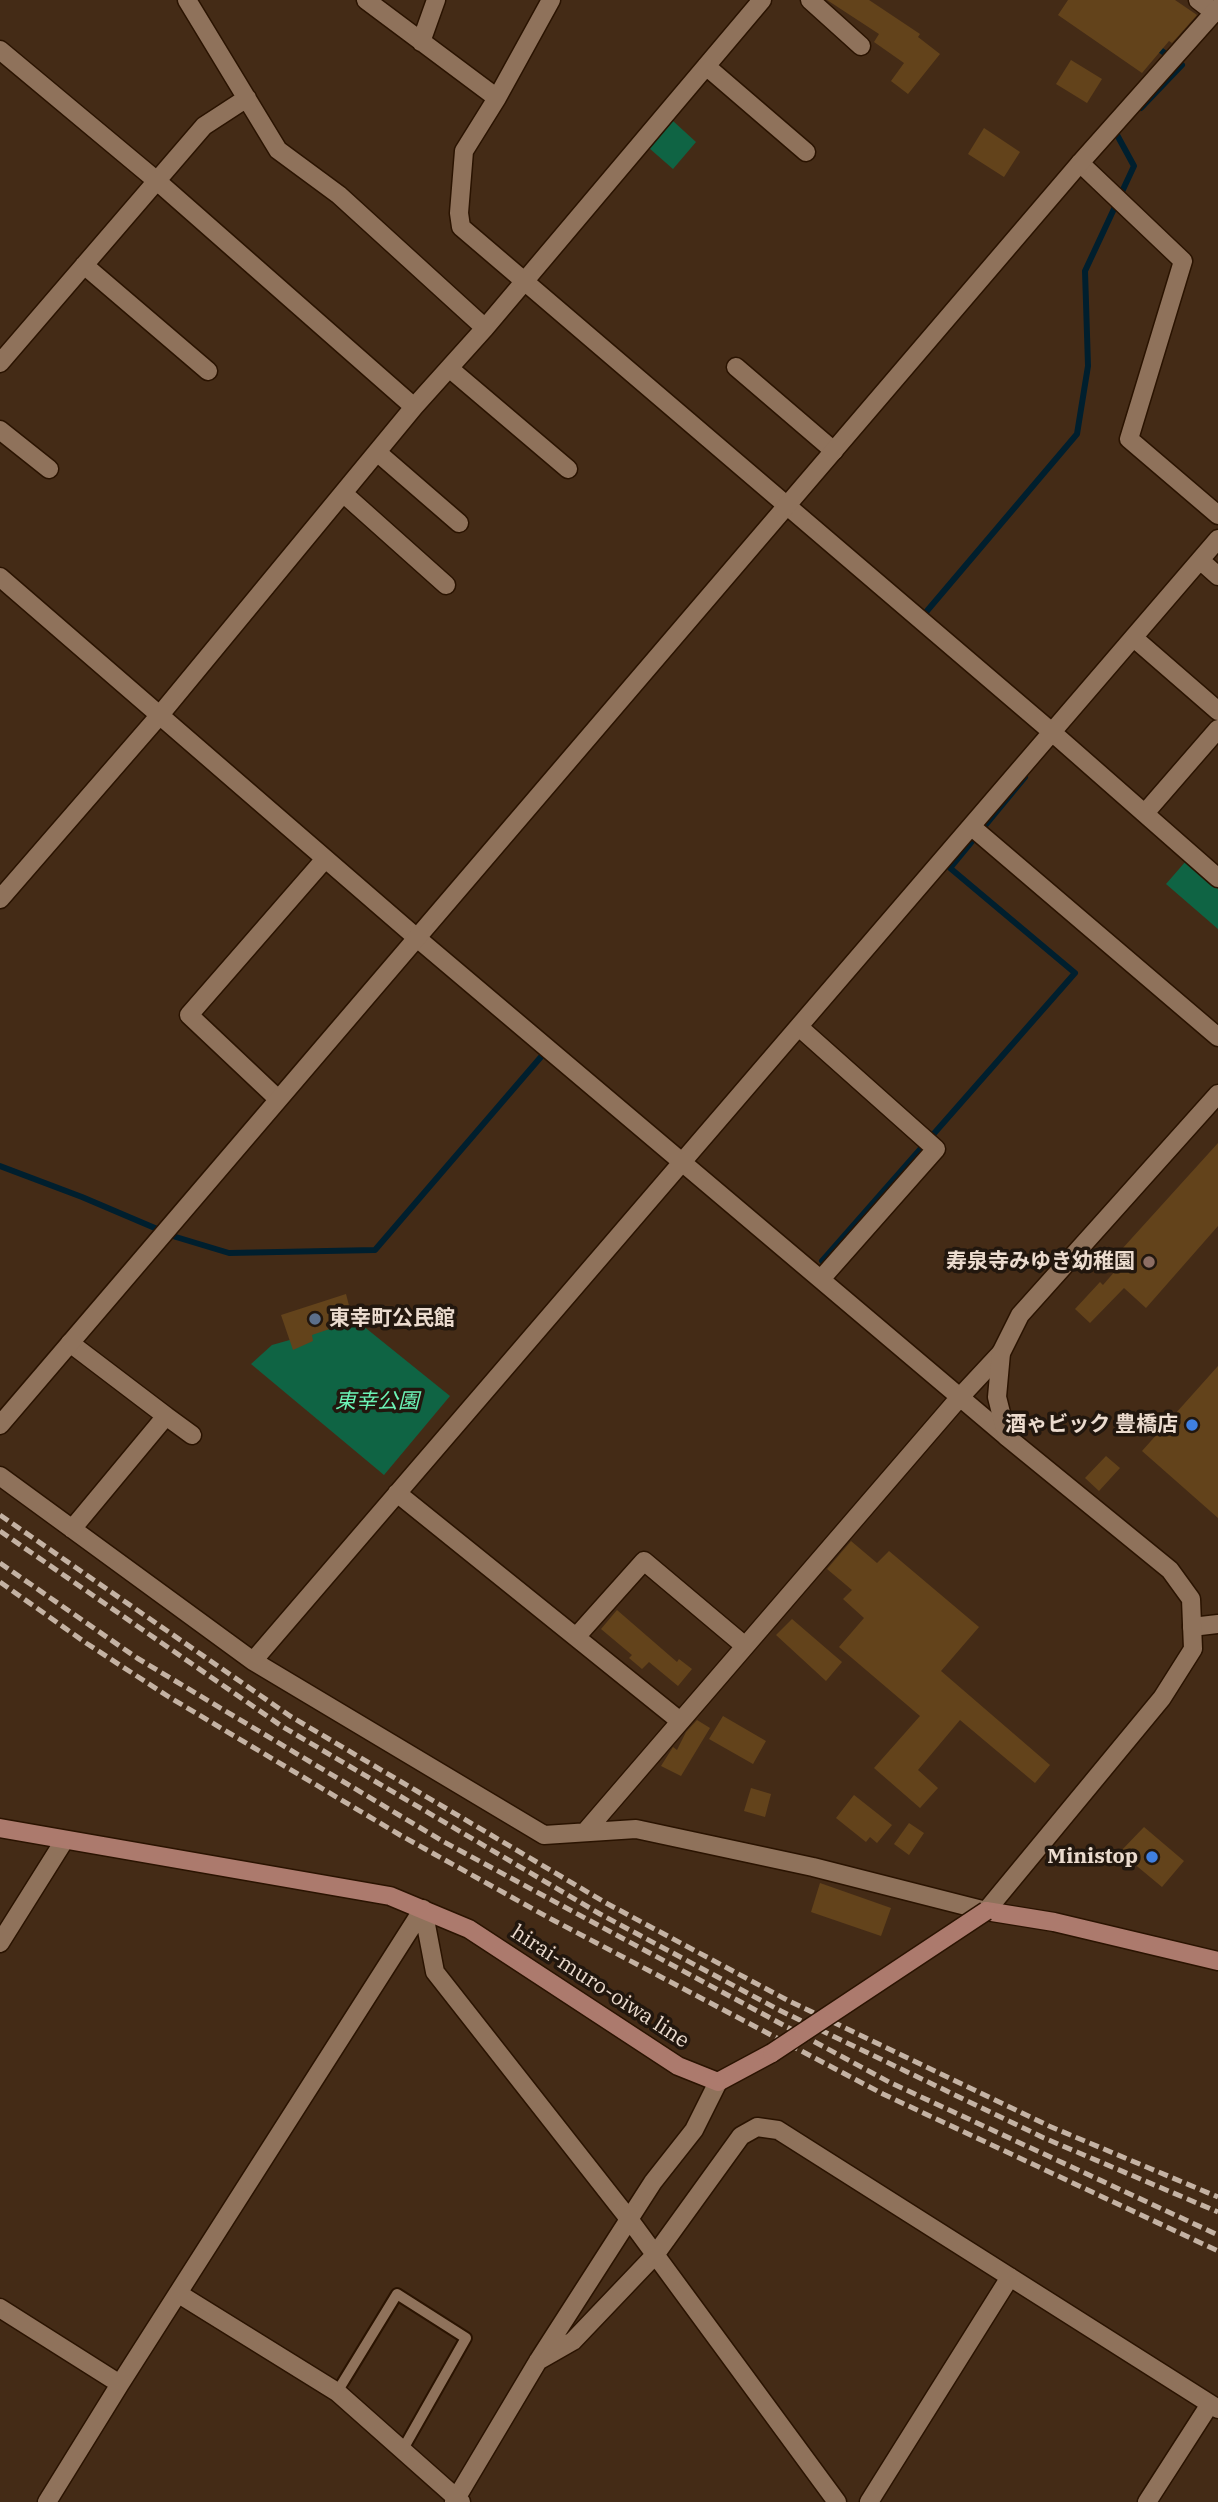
<!DOCTYPE html>
<meta charset="utf-8">
<style>
body{margin:0}
canvas{display:block;background:#442b16}
</style>
<canvas width="1218" height="2502"></canvas>
<script>
const g = document.querySelector('canvas').getContext('2d');
g.lineJoin = 'round';
function fill(path, color) { g.fillStyle = color; g.fill(path, 'evenodd'); }
const toPath = rows => new Path2D(rows.map(r => 'M' + r).join(''));
function trace(path, color, width, dash) { g.strokeStyle = color; g.lineWidth = width; g.lineCap = dash ? 'butt' : 'round'; g.setLineDash(dash || []); g.stroke(path); }
function label(font, color, halo, rows, align = 'center') {
  g.font = font + ' "IBM Plex Serif","Noto Sans JP",serif'; g.lineWidth = 7; g.setLineDash([]); g.textBaseline = 'middle'; g.strokeStyle = halo; g.fillStyle = color; for (const [text, x, y, turn = 0] of rows) {
    g.save(); g.translate(x, y); g.rotate((+turn || 0) * Math.PI / 180); g.textAlign = isNaN(turn) ? turn : align; if (halo) g.strokeText(text, 0, 0); g.fillText(text, 0, 0); g.restore();
  }
}
fill(toPath([
 [673,121,696,142,673,169,649,148],
 [1186,861,1218,889,1218,929,1166,884],
 [357,1321,450,1396,384,1475,251,1364,272,1345]
]), '#0f6444');
trace(toPath([
 [1141,108,1182,65,1156,47],
 [921,618,1077,434,1088,366,1085,271,1134,166,1116,133,1118,130],
 [0,1166,82,1197,176,1237,229,1253,375,1250,546,1051],
 [822,1261,1075,973,950,868,1025,777]
]), '#001f2e', 6);
fill(toPath([
 [827,0,869,0,920,34,918,37,940,54,908,94,891,81,904,63,874,42,879,34],
 [1068,0,1175,0,1197,15,1172,43,1169,41,1142,73,1058,15],
 [1071,60,1102,79,1087,103,1056,84],
 [984,128,1020,152,1004,177,968,154],
 [1218,1143,1218,1226,1146,1308,1124,1288,1090,1323,1075,1309,1100,1282,1103,1285,1129,1255,1122,1249],
 [346,1294,353,1321,312,1335,313,1341,293,1350,281,1315],
 [1218,1366,1218,1518,1142,1451],
 [1106,1456,1120,1468,1099,1491,1085,1478],
 [851,1541,877,1563,889,1551,979,1627,941,1671,1050,1765,1035,1783,960,1720,918,1770,938,1788,920,1808,874,1768,920,1716,839,1647,864,1618,843,1599,852,1590,827,1569],
 [617,1610,677,1662,679,1659,692,1669,678,1686,649,1662,642,1669,629,1658,632,1655,601,1629],
 [792,1619,842,1662,826,1681,776,1635],
 [723,1716,766,1741,753,1764,709,1739],
 [697,1720,710,1728,681,1776,661,1766,673,1747,677,1750,686,1732],
 [751,1788,771,1794,765,1817,744,1811],
 [854,1795,892,1825,877,1843,870,1837,866,1842,836,1818],
 [909,1823,924,1833,909,1855,894,1844],
 [1144,1827,1184,1861,1162,1887,1120,1852],
 [820,1883,891,1908,881,1936,811,1912]
]), '#63431b');
const service = toPath([
 [337,2392,397,2294,466,2338,403,2449]
]);
const minor = toPath([
 [187,0,278,150,339,195,485,328],
 [366,0,497,98],
 [551,0,497,98,464,151,459,213,461,227,1053,733,1218,878],
 [810,0,861,46],
 [1198,0,1215,13],
 [421,42,436,0],
 [0,50,157,181,414,407],
 [706,66,806,152],
 [1080,163,1183,261,1129,439,1218,515],
 [84,265,208,371],
 [0,363,204,126,247,98],
 [736,367,834,451],
 [449,368,568,469],
 [0,430,49,469],
 [377,452,459,523],
 [343,493,446,585],
 [1200,560,1218,576],
 [0,577,417,938,1007,1437],
 [1134,638,1218,711],
 [1145,813,1218,729],
 [972,827,1218,1037],
 [0,899,159,716,414,407,485,328,762,0],
 [799,1027,936,1149,821,1279],
 [278,1099,189,1015,325,859],
 [70,1343,166,1416,72,1529],
 [166,1416,192,1435],
 [0,1476,253,1661,544,1835,636,1829,813,1867,986,1911],
 [397,1493,680,1721],
 [1192,1627,1218,1624],
 [576,1637,644,1561,745,1646],
 [253,1661,1218,539],
 [586,1831,960,1397,1001,1353],
 [423,1909,435,1972,629,2219,837,2502],
 [0,1943,64,1841],
 [179,2294,337,2392,461,2502],
 [0,2308,120,2384],
 [538,2361,573,2341,655,2255,741,2136,757,2127,778,2130,1218,2409],
 [47,2502,120,2384,423,1909],
 [454,2502,538,2361,653,2182,694,2130,718,2082],
 [869,2502,1010,2277],
 [1147,2502,1210,2404]
]);
const tertiary = toPath([
 [0,1425,1080,163,1218,8],
 [986,1911,1162,1698,1193,1649,1191,1599,1170,1570,1007,1437,997,1397,1001,1353,1020,1315,1218,1094]
]);
const secondary = toPath([
 [0,1828,390,1896,469,1929,678,2066,718,2082,772,2053],
 [986,1911,1054,1922,1218,1961]
]);
trace(service, '#2a1300', 14);
trace(minor, '#2a1300', 21);
trace(tertiary, '#2a1300', 21);
trace(secondary, '#2a1300', 21);
trace(service, '#8f725b', 10);
trace(minor, '#8f725b', 18);
trace(tertiary, '#8f725b', 18);
trace(secondary, '#ac7a6d', 18);
trace(toPath([
 [0,1515,290,1716,606,1903,787,2000,1049,2126,1218,2197],
 [0,1531,283,1727,600,1914,781,2011,1044,2138,1218,2212],
 [0,1563,137,1658,444,1842,889,2082,1218,2235],
 [0,1582,86,1643,169,1697,400,1835,551,1919,883,2094,1218,2251]
]), '#c4b2a3', 5, [10, 5]);
const secondaryBridge = toPath([
 [772,2053,986,1911]
]);
trace(secondaryBridge, '#2a1300', 21, []);
trace(secondaryBridge, '#ac7a6d', 18);
for (const [x, y, r, color] of [
 [1149,1262,7,"#8d6e63"],
 [315,1319,7,"#5c6f8a"],
 [1192,1425,7,"#3f7fe0"],
 [1152,1857,7,"#3f7fe0"]
]) { const dot = new Path2D(); dot.arc(x, y, r, 0, 2 * Math.PI); g.fillStyle = color; g.fill(dot); trace(dot, '#22170e', 2.5); }
label('bold 21px', '#ebdbce', '#22170e', [
 ["寿泉寺みゆき幼稚園",1135,1262],
 ["東幸町公民館",329,1319,"left"],
 ["酒ゃビック 豊橋店",1178,1425],
 ["Ministop",1138,1857]
], 'right');
label('italic 21px', '#6cf4b6', '#22170e', [
 ["東幸公園",377,1402]
]);
label('21px', '#ebdbce', '#22170e', [
 ["hirai-muro-oiwa line",600,1987,33]
]);
</script>
